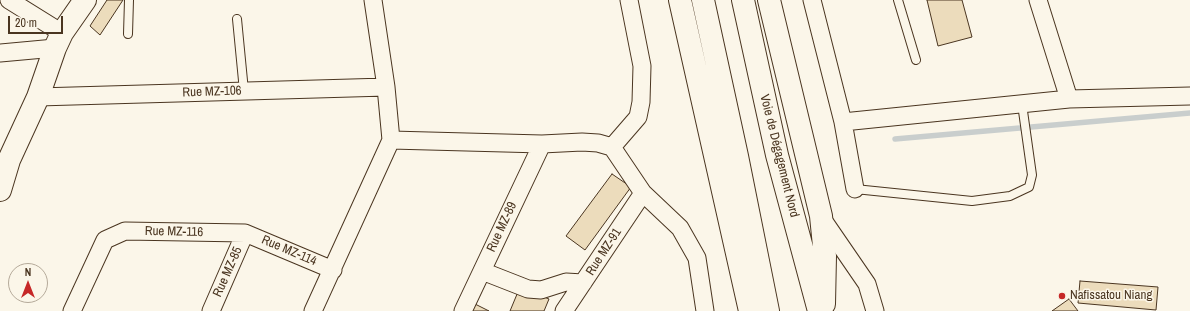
<!DOCTYPE html>
<meta charset="utf-8">
<style>
body{margin:0}
#map{position:relative;width:1190px;height:311px;overflow:hidden;background:#fbf6e9;font-family:"Archivo Narrow",sans-serif}
canvas{display:block}
.north{position:absolute;left:8px;top:263px;width:40px;height:40px;box-sizing:border-box;background:#fbf6e9;border:1px solid #b4a999;border-radius:50%;rotate:0deg;font-size:11px;font-weight:700;line-height:16px;text-align:center;color:#4a3520}
.north::after{content:'';display:block;margin:auto;width:14px;height:18px;background:#c62828;clip-path:polygon(50% 0,100% 100%,50% 72%,0 100%)}
.scale{position:absolute;left:8px;top:16px;width:55px;height:18px;box-sizing:border-box;border:2px solid #4a3520;border-top:0;padding-left:5px;font-size:12px;line-height:14px;white-space:nowrap;color:#4a3520;-webkit-text-stroke:3px #fbf6e9;paint-order:stroke}
</style>
<div id="map">
<canvas width="1190" height="311"></canvas>
<div class="north">N</div>
<div class="scale">20 m</div>
</div>
<script>
const g = document.querySelector('canvas').getContext('2d');
g.lineJoin = 'round';
const toPath = rows => new Path2D(rows.map(r => 'M' + r).join(''));
function trace(path, color, width, dash) { g.strokeStyle = color; g.lineWidth = width; g.lineCap = dash ? 'butt' : 'round'; g.setLineDash(dash || []); g.stroke(path); }
function fill(path, color) { g.fillStyle = color; g.fill(path, 'evenodd'); }
function label(font, color, halo, rows, align = 'center') {
  g.font = font + ' "Archivo Narrow",sans-serif'; g.lineWidth = 3; g.setLineDash([]); g.textBaseline = 'middle'; g.strokeStyle = halo; g.fillStyle = color; for (const [text, x, y, turn = 0] of rows) {
    g.save(); g.translate(x, y); g.rotate((+turn || 0) * Math.PI / 180); g.textAlign = isNaN(turn) ? turn : align; if (halo) g.strokeText(text, 0, 0); g.fillText(text, 0, 0); g.restore();
  }
}
trace(toPath([
 [895,139,1190,113]
]), '#c9cecd', 5.5);
const building = toPath([
 [107,0,123,0,100,35,90,26,107,0],
 [927,0,962,0,972,37,938,46,927,0],
 [612,174,631,187,585,250,566,236,612,174],
 [1080,281,1158,287,1156,310,1078,303,1080,281],
 [520,287,549,299,544,311,510,311,520,287],
 [1069,299,1078,311,1052,311,1069,299],
 [473,303,489,311,469,311,473,303]
]);
fill(building, '#ecdcbc');
trace(building, '#4a3520', 1);
const lane = toPath([
 [898,0,916,60],
 [237,19,244,91],
 [128,34,129,0],
 [855,189,972,201,1010,196,1029,187,1032,175,1022,104]
]);
const street = toPath([
 [9,0,62,33],
 [812,0,843,122,855,189],
 [1038,0,1069,99],
 [0,53,55,48],
 [38,97,386,87],
 [843,122,1069,99,1190,96],
 [391,140,542,144,582,142,598,143,612,147,643,193,680,228,697,258,705,311],
 [612,147,638,117,641,102,642,66,629,0],
 [821,217,867,284,875,311],
 [482,271,528,289,541,290,566,282,583,283],
 [72,311,105,240,125,231,245,233,333,270],
 [211,311,245,233],
 [313,311,391,140,386,87,373,0],
 [463,311,542,144],
 [564,311,643,193]
]);
const secondary = toPath([
 [0,190,9,160,38,97,55,48,62,33,85,0]
]);
const highway = toPath([
 [680,0,750,311],
 [703,0,737,156,768,311],
 [743,0,777,155,819,311],
 [769,0,821,216,825,256,824,304]
]);
trace(lane, '#4a3520', 10);
trace(street, '#4a3520', 19);
trace(secondary, '#4a3520', 24);
trace(highway, '#4a3520', 24);
trace(lane, '#fbf6e9', 8);
trace(street, '#fbf6e9', 17);
trace(secondary, '#fbf6e9', 22);
trace(highway, '#fbf6e9', 22);
for (const [x, y, r, color] of [
 [1062,296,4,"#c62828"]
]) { const dot = new Path2D(); dot.arc(x, y, r, 0, 2 * Math.PI); g.fillStyle = color; g.fill(dot); trace(dot, '#fbf6e9', 1.5); }
label('13px', '#4a3520', '#fbf6e9', [
 ["Rue MZ-106",212,92,-2],
 ["Voie de Dégagement Nord",779,156,76],
 ["Rue MZ-89",502,227,-65],
 ["Rue MZ-116",174,232,1],
 ["Rue MZ-114",289,251,23],
 ["Rue MZ-91",604,252,-57],
 ["Rue MZ-85",228,272,-66]
]);
label('13px', '#4a3520', '#fbf6e9', [
 ["Nafissatou Niang",1070,296]
], 'left');
</script>
